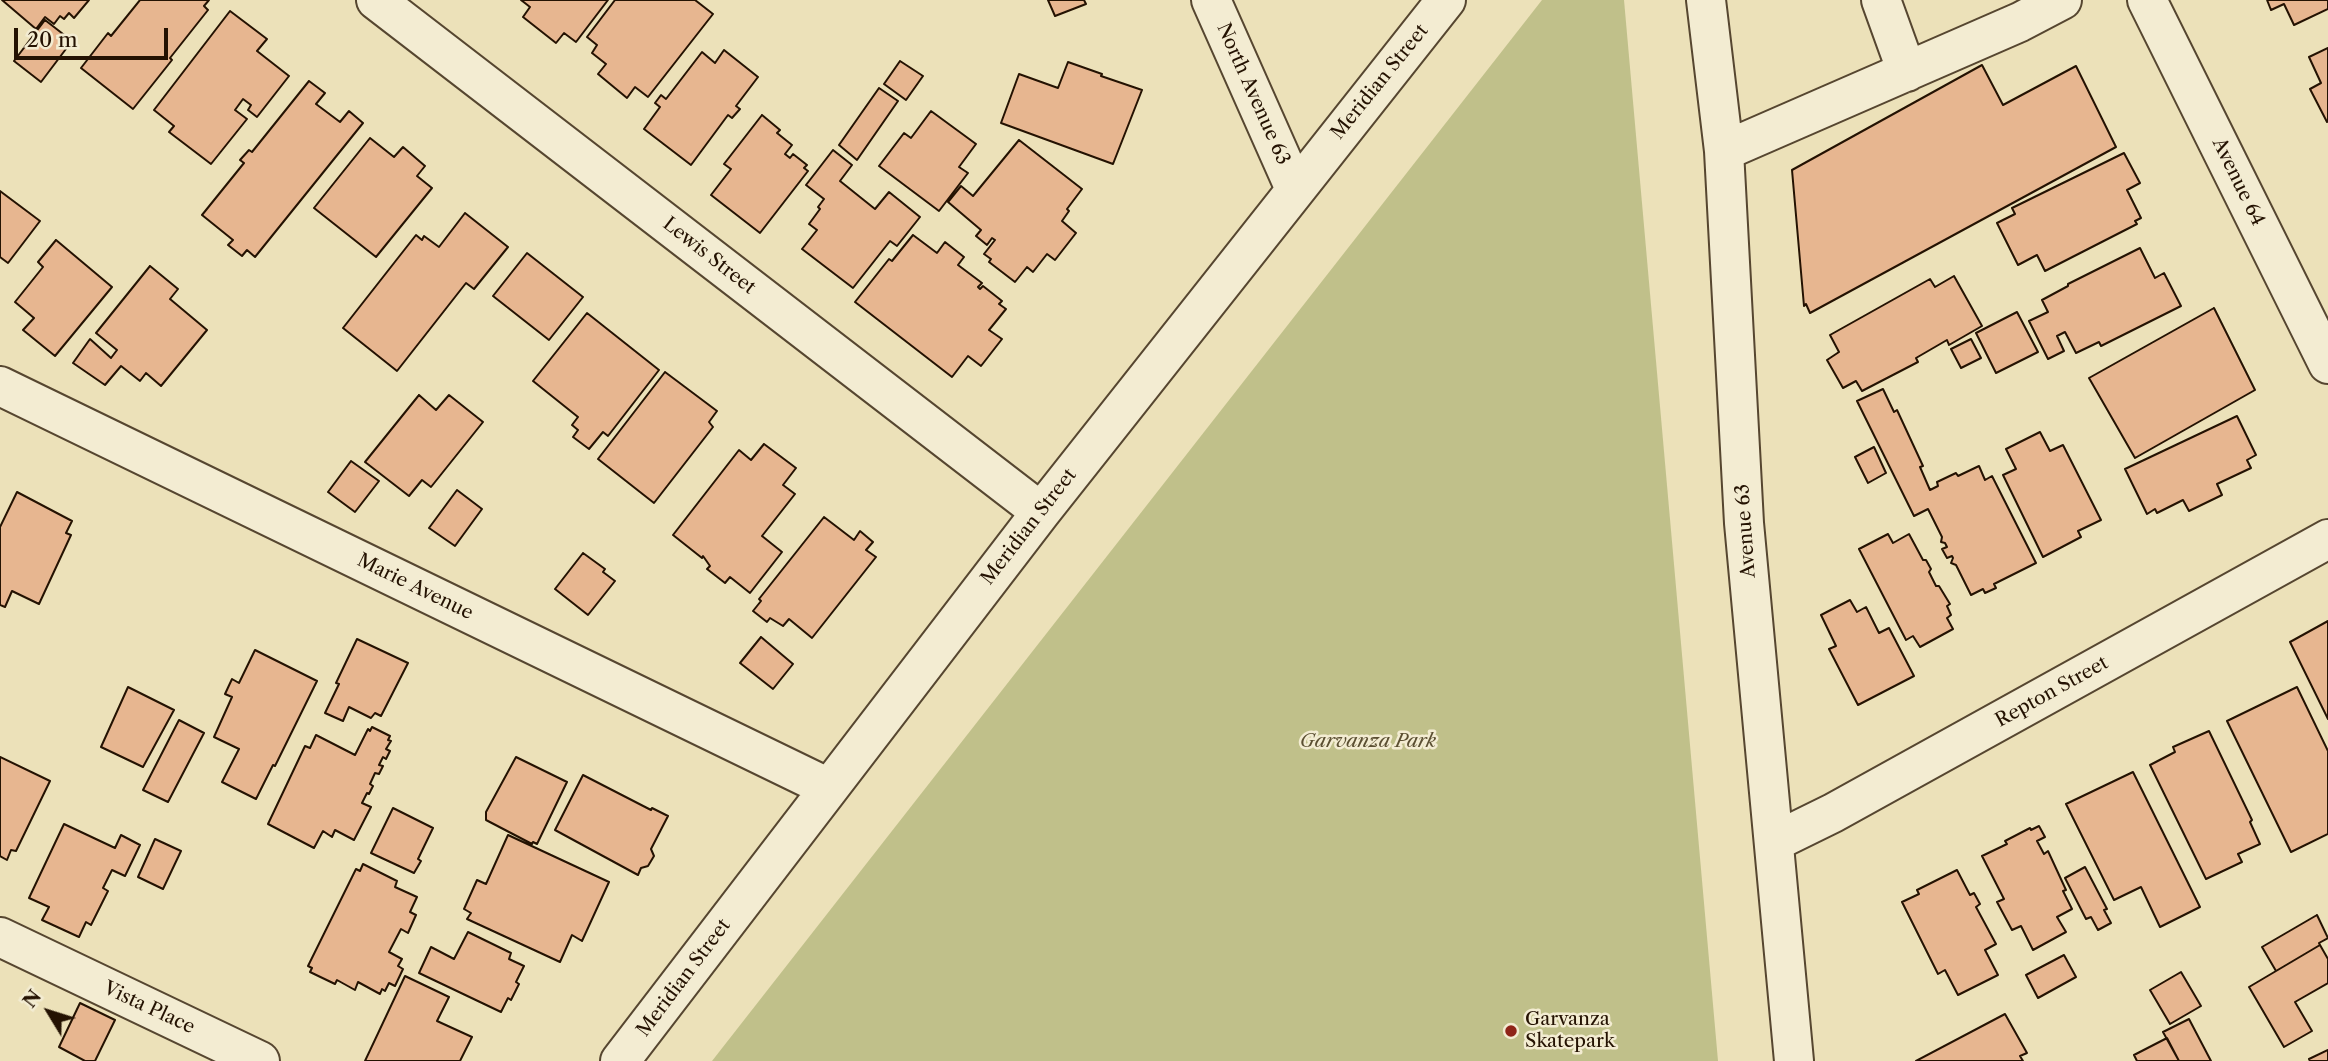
<!DOCTYPE html>
<style>
body{margin:0}
#map{position:relative;width:2328px;height:1061px;overflow:hidden;background:#ece1b9;font-family:"Libre Caslon Text",serif}
canvas{display:block}
.north{position:absolute;left:14px;top:977px;width:70px;height:70px;-webkit-text-stroke:5px #f3ecd2;paint-order:stroke;rotate:308deg;font-size:19px;font-weight:700;line-height:28px;text-align:center;color:#241202}
.north::after{content:'';display:block;margin:auto;width:24px;height:32px;background:#241202;clip-path:polygon(50% 0,100% 100%,50% 72%,0 100%)}
.scale{position:absolute;left:14px;top:28px;width:154px;height:32px;box-sizing:border-box;border:4px solid #241202;border-top:0;padding-left:9px;font-size:21px;line-height:24px;white-space:nowrap;color:#241202;-webkit-text-stroke:5px #f3ecd2;paint-order:stroke}
</style>
<div id="map">
<canvas width="2328" height="1061"></canvas>
<div class="north">N</div>
<div class="scale">20 m</div>
</div>
<script>
const g = document.querySelector('canvas').getContext('2d');
g.lineJoin = 'round';
function fill(path, color) { g.fillStyle = color; g.fill(path, 'evenodd'); }
const toPath = rows => new Path2D(rows.map(r => 'M' + r).join(''));
function trace(path, color, width, dash) { g.strokeStyle = color; g.lineWidth = width; g.lineCap = dash ? 'butt' : 'round'; g.setLineDash(dash || []); g.stroke(path); }
function label(font, color, halo, rows, align = 'center') {
  g.font = font + ' "Libre Caslon Text",serif'; g.lineWidth = 5; g.setLineDash([]); g.textBaseline = 'middle'; g.strokeStyle = halo; g.fillStyle = color; for (const [text, x, y, turn = 0] of rows) {
    g.save(); g.translate(x, y); g.rotate((+turn || 0) * Math.PI / 180); g.textAlign = isNaN(turn) ? turn : align; if (halo) g.strokeText(text, 0, 0); g.fillText(text, 0, 0); g.restore();
  }
}
fill(toPath([
 [1542,0,1624,0,1718,1061,712,1061]
]), '#c0c08a');
const building = toPath([
 [2,0,89,0,74,18,69,13,64,19,60,16,54,24,45,17,36,29,2,0],
 [140,0,209,0,204,6,208,10,170,58,172,60,133,109,81,68,108,33,111,36,140,0],
 [521,0,608,0,576,42,564,33,556,43,523,17,530,7,521,0],
 [615,0,695,0,713,14,648,97,635,87,627,98,598,74,606,64,592,53,597,45,587,37,615,0],
 [1048,0,1084,0,1086,4,1055,16,1048,0],
 [2267,0,2328,0,2328,9,2294,25,2284,4,2271,10,2267,0],
 [230,11,267,39,257,51,289,76,257,117,248,110,251,105,243,99,235,110,247,119,211,164,169,132,174,126,154,110,230,11],
 [45,20,72,41,41,82,14,61,45,20],
 [2328,48,2328,121,2327,122,2310,89,2321,83,2309,57,2328,48],
 [724,50,758,77,736,106,740,109,732,118,728,115,691,165,644,129,660,107,655,103,661,95,666,99,702,52,715,63,724,50],
 [900,61,923,76,906,100,884,84,900,61],
 [1068,62,1102,74,1101,76,1142,90,1113,164,1001,123,1019,74,1058,88,1068,62],
 [1982,65,2003,105,2076,66,2116,147,1810,313,1806,304,1804,306,1792,170,1982,65],
 [309,81,325,93,316,104,340,122,349,111,363,123,255,257,247,250,242,256,228,245,233,240,202,215,244,163,240,160,249,150,252,152,309,81],
 [879,88,898,101,857,160,839,145,879,88],
 [931,111,976,144,959,167,968,173,939,211,879,166,904,133,911,138,931,111],
 [762,115,780,130,777,133,792,145,785,154,790,158,793,154,807,165,804,168,808,171,760,233,711,195,731,169,724,164,762,115],
 [370,138,394,157,403,147,425,166,417,176,432,188,376,257,314,208,370,138],
 [1019,140,1082,189,1067,209,1069,211,1062,221,1076,233,1055,260,1047,254,1033,272,1027,267,1015,282,989,262,991,259,984,254,995,240,992,238,987,245,976,236,981,230,948,202,961,186,973,196,1019,140],
 [833,150,852,165,840,181,875,209,889,192,920,217,897,246,890,241,853,288,802,249,817,230,809,224,820,209,818,207,824,199,806,185,833,150],
 [2124,153,2140,183,2127,190,2141,218,2135,221,2137,224,2045,271,2037,255,2018,265,1997,223,2015,214,2012,208,2124,153],
 [0,191,40,221,8,263,0,257,0,191],
 [465,213,508,247,474,289,466,283,397,371,343,328,416,235,422,240,424,236,439,247,465,213],
 [913,235,937,253,945,242,964,257,958,265,982,283,978,287,980,289,983,286,1002,301,999,304,1006,309,989,330,1002,339,981,366,968,356,952,377,855,302,889,259,892,261,913,235],
 [56,240,112,287,55,356,23,330,34,318,15,302,43,267,38,262,56,240],
 [2140,248,2155,278,2164,273,2181,306,2101,346,2099,342,2076,353,2065,332,2057,336,2064,351,2048,359,2029,321,2048,312,2042,300,2068,286,2068,284,2140,248],
 [527,253,583,297,549,340,493,296,527,253],
 [150,266,178,289,170,299,207,330,161,386,146,373,140,381,121,366,105,385,73,363,90,339,111,358,117,350,96,333,150,266],
 [1954,276,1982,326,1949,345,1947,340,1916,358,1918,362,1862,391,1856,381,1843,388,1827,360,1839,352,1830,335,1930,279,1935,287,1954,276],
 [2214,308,2255,390,2135,458,2089,378,2214,308],
 [2017,312,2038,352,1996,373,1976,333,2017,312],
 [587,313,659,370,608,436,603,432,589,449,573,437,578,430,572,425,578,417,533,381,587,313],
 [1971,339,1981,358,1961,368,1951,349,1971,339],
 [665,372,717,411,709,422,713,427,654,503,598,459,665,372],
 [1883,389,1894,412,1897,410,1923,466,1920,467,1930,490,1938,486,1937,482,1956,473,1958,476,1979,466,1985,480,1992,476,2036,563,1994,584,1996,588,1985,593,1983,589,1971,595,1956,565,1951,563,1953,558,1952,556,1947,558,1942,549,1947,547,1945,543,1941,542,1942,537,1928,509,1914,516,1857,401,1883,389],
 [419,395,436,410,449,395,483,422,431,487,422,480,409,496,365,462,419,395],
 [2237,416,2256,455,2247,460,2251,468,2217,484,2222,495,2189,511,2183,500,2157,513,2155,509,2147,514,2125,469,2237,416],
 [2040,432,2050,451,2063,445,2101,520,2078,531,2081,537,2043,557,2003,475,2016,469,2006,449,2040,432],
 [764,444,796,468,783,485,795,494,762,536,782,552,750,593,730,577,725,583,707,569,710,566,703,556,702,558,673,535,739,450,751,460,764,444],
 [1874,447,1886,473,1868,483,1855,457,1874,447],
 [351,461,379,481,355,512,328,492,351,461],
 [457,490,482,509,455,546,429,528,457,490],
 [17,492,72,521,66,533,71,535,39,604,12,591,5,607,0,605,0,527,17,492],
 [824,517,854,540,860,531,873,542,866,550,876,557,812,638,789,619,783,626,770,618,767,622,753,611,761,601,759,599,824,517],
 [1888,534,1893,543,1909,534,1923,560,1926,560,1931,569,1929,572,1936,586,1939,586,1950,604,1947,606,1951,615,1947,618,1953,629,1920,647,1913,636,1906,640,1859,549,1888,534],
 [583,553,605,569,603,572,615,581,588,615,555,589,583,553],
 [1850,600,1857,612,1866,607,1879,633,1889,628,1914,676,1858,705,1829,649,1836,646,1821,615,1850,600],
 [2328,621,2328,719,2290,642,2328,621],
 [761,637,793,664,773,689,740,663,761,637],
 [357,639,408,663,381,716,375,713,371,718,349,707,343,721,325,713,339,684,336,683,357,639],
 [255,650,317,681,275,766,273,765,256,799,222,782,239,749,214,737,232,697,225,694,232,679,239,683,255,650],
 [128,687,174,710,143,767,101,747,128,687],
 [2297,687,2328,751,2328,834,2291,852,2227,721,2297,687],
 [179,720,204,733,168,802,143,790,179,720],
 [372,727,390,736,388,740,391,741,386,749,390,751,386,759,383,757,379,765,383,766,379,774,375,773,370,784,373,786,369,794,367,793,362,803,371,807,354,840,335,830,332,837,323,831,314,848,268,824,305,746,310,748,316,735,355,755,368,729,370,731,372,727],
 [2209,731,2252,820,2250,822,2260,844,2238,854,2242,862,2206,879,2150,765,2175,752,2173,747,2209,731],
 [0,757,50,781,16,851,11,850,7,860,0,856,0,757],
 [516,757,567,782,537,844,533,842,532,844,486,820,486,812,516,757],
 [2133,772,2200,907,2160,927,2141,887,2114,900,2066,804,2133,772],
 [583,775,651,810,652,808,668,816,651,849,654,856,648,866,641,868,638,875,555,830,583,775],
 [393,808,433,828,418,859,421,861,414,873,371,853,393,808],
 [64,824,115,848,121,835,140,845,125,876,112,870,103,888,108,891,91,925,86,922,79,937,42,920,49,907,29,898,64,824],
 [2039,826,2045,837,2037,841,2044,854,2048,851,2066,890,2063,891,2072,909,2057,917,2066,932,2033,950,2021,926,2012,930,1997,902,2004,899,1982,856,2007,844,2005,841,2030,828,2031,830,2039,826],
 [508,835,609,882,582,941,572,935,560,962,467,919,471,913,464,909,477,880,486,884,508,835],
 [155,839,181,851,163,889,138,877,155,839],
 [363,864,397,881,395,887,417,897,410,912,416,915,408,933,401,929,389,952,402,959,398,966,403,969,395,986,389,983,385,991,382,989,380,994,358,982,355,990,337,980,335,984,310,972,312,968,308,966,356,869,360,871,363,864],
 [2085,867,2107,909,2104,910,2111,923,2098,930,2091,917,2086,919,2065,878,2085,867],
 [1957,870,1970,895,1974,893,1980,904,1976,907,1996,944,1985,950,1998,975,1958,995,1945,970,1938,974,1902,902,1919,894,1917,890,1957,870],
 [2317,915,2328,938,2319,943,2320,945,2276,971,2262,947,2317,915],
 [468,932,511,953,509,959,524,966,516,982,519,984,511,1000,508,998,501,1012,419,973,431,947,454,959,468,932],
 [2320,945,2328,959,2328,983,2295,1002,2312,1031,2284,1047,2249,987,2320,945],
 [2064,955,2076,977,2038,998,2026,975,2064,955],
 [2181,972,2201,1006,2170,1024,2150,990,2181,972],
 [405,976,449,997,437,1021,472,1037,460,1061,365,1061,405,976],
 [80,1003,115,1020,95,1061,85,1061,59,1047,80,1003],
 [2005,1014,2027,1053,2020,1056,2023,1061,1916,1061,2005,1014],
 [2189,1019,2211,1061,2179,1061,2163,1032,2189,1019],
 [2167,1038,2179,1061,2137,1061,2134,1055,2167,1038],
 [2328,1050,2328,1061,2310,1061,2309,1059,2328,1050]
]);
fill(building, '#e7b690');
trace(building, '#241202', 2);
const minor = toPath([
 [376,0,1041,512],
 [1211,0,1295,189],
 [1706,0,1724,151,1744,523,1794,1061],
 [1881,0,1907,72],
 [2147,0,2328,364],
 [1724,151,2020,22,2062,0],
 [0,386,829,788],
 [1774,842,1833,813,2328,539],
 [0,937,260,1061],
 [620,1061,1041,512,1446,0]
]);
trace(minor, '#564630', 42);
trace(minor, '#f3ecd2', 38);
for (const [x, y, r, color] of [
 [1511,1031,7,"#8f2418"]
]) { const dot = new Path2D(); dot.arc(x, y, r, 0, 2 * Math.PI); g.fillStyle = color; g.fill(dot); trace(dot, '#f3ecd2', 2.5); }
label('19px', '#241202', '#f3ecd2', [
 ["Meridian Street",1380,82,-51],
 ["North Avenue 63",1253,94,66],
 ["Avenue 64",2238,182,64],
 ["Lewis Street",709,256,38],
 ["Meridian Street",1029,527,-52],
 ["Avenue 63",1746,531,-94],
 ["Marie Avenue",415,587,26],
 ["Repton Street",2052,692,-29],
 ["Meridian Street",684,978,-53],
 ["Vista Place",149,1008,25]
]);
label('italic 19px', '#5b4f32', '#f3ecd2', [
 ["Garvanza Park",1368,742]
]);
label('19px', '#241202', '#f3ecd2', [
 ["Garvanza",1525,1020],
 ["Skatepark",1525,1042]
], 'left');
</script>
